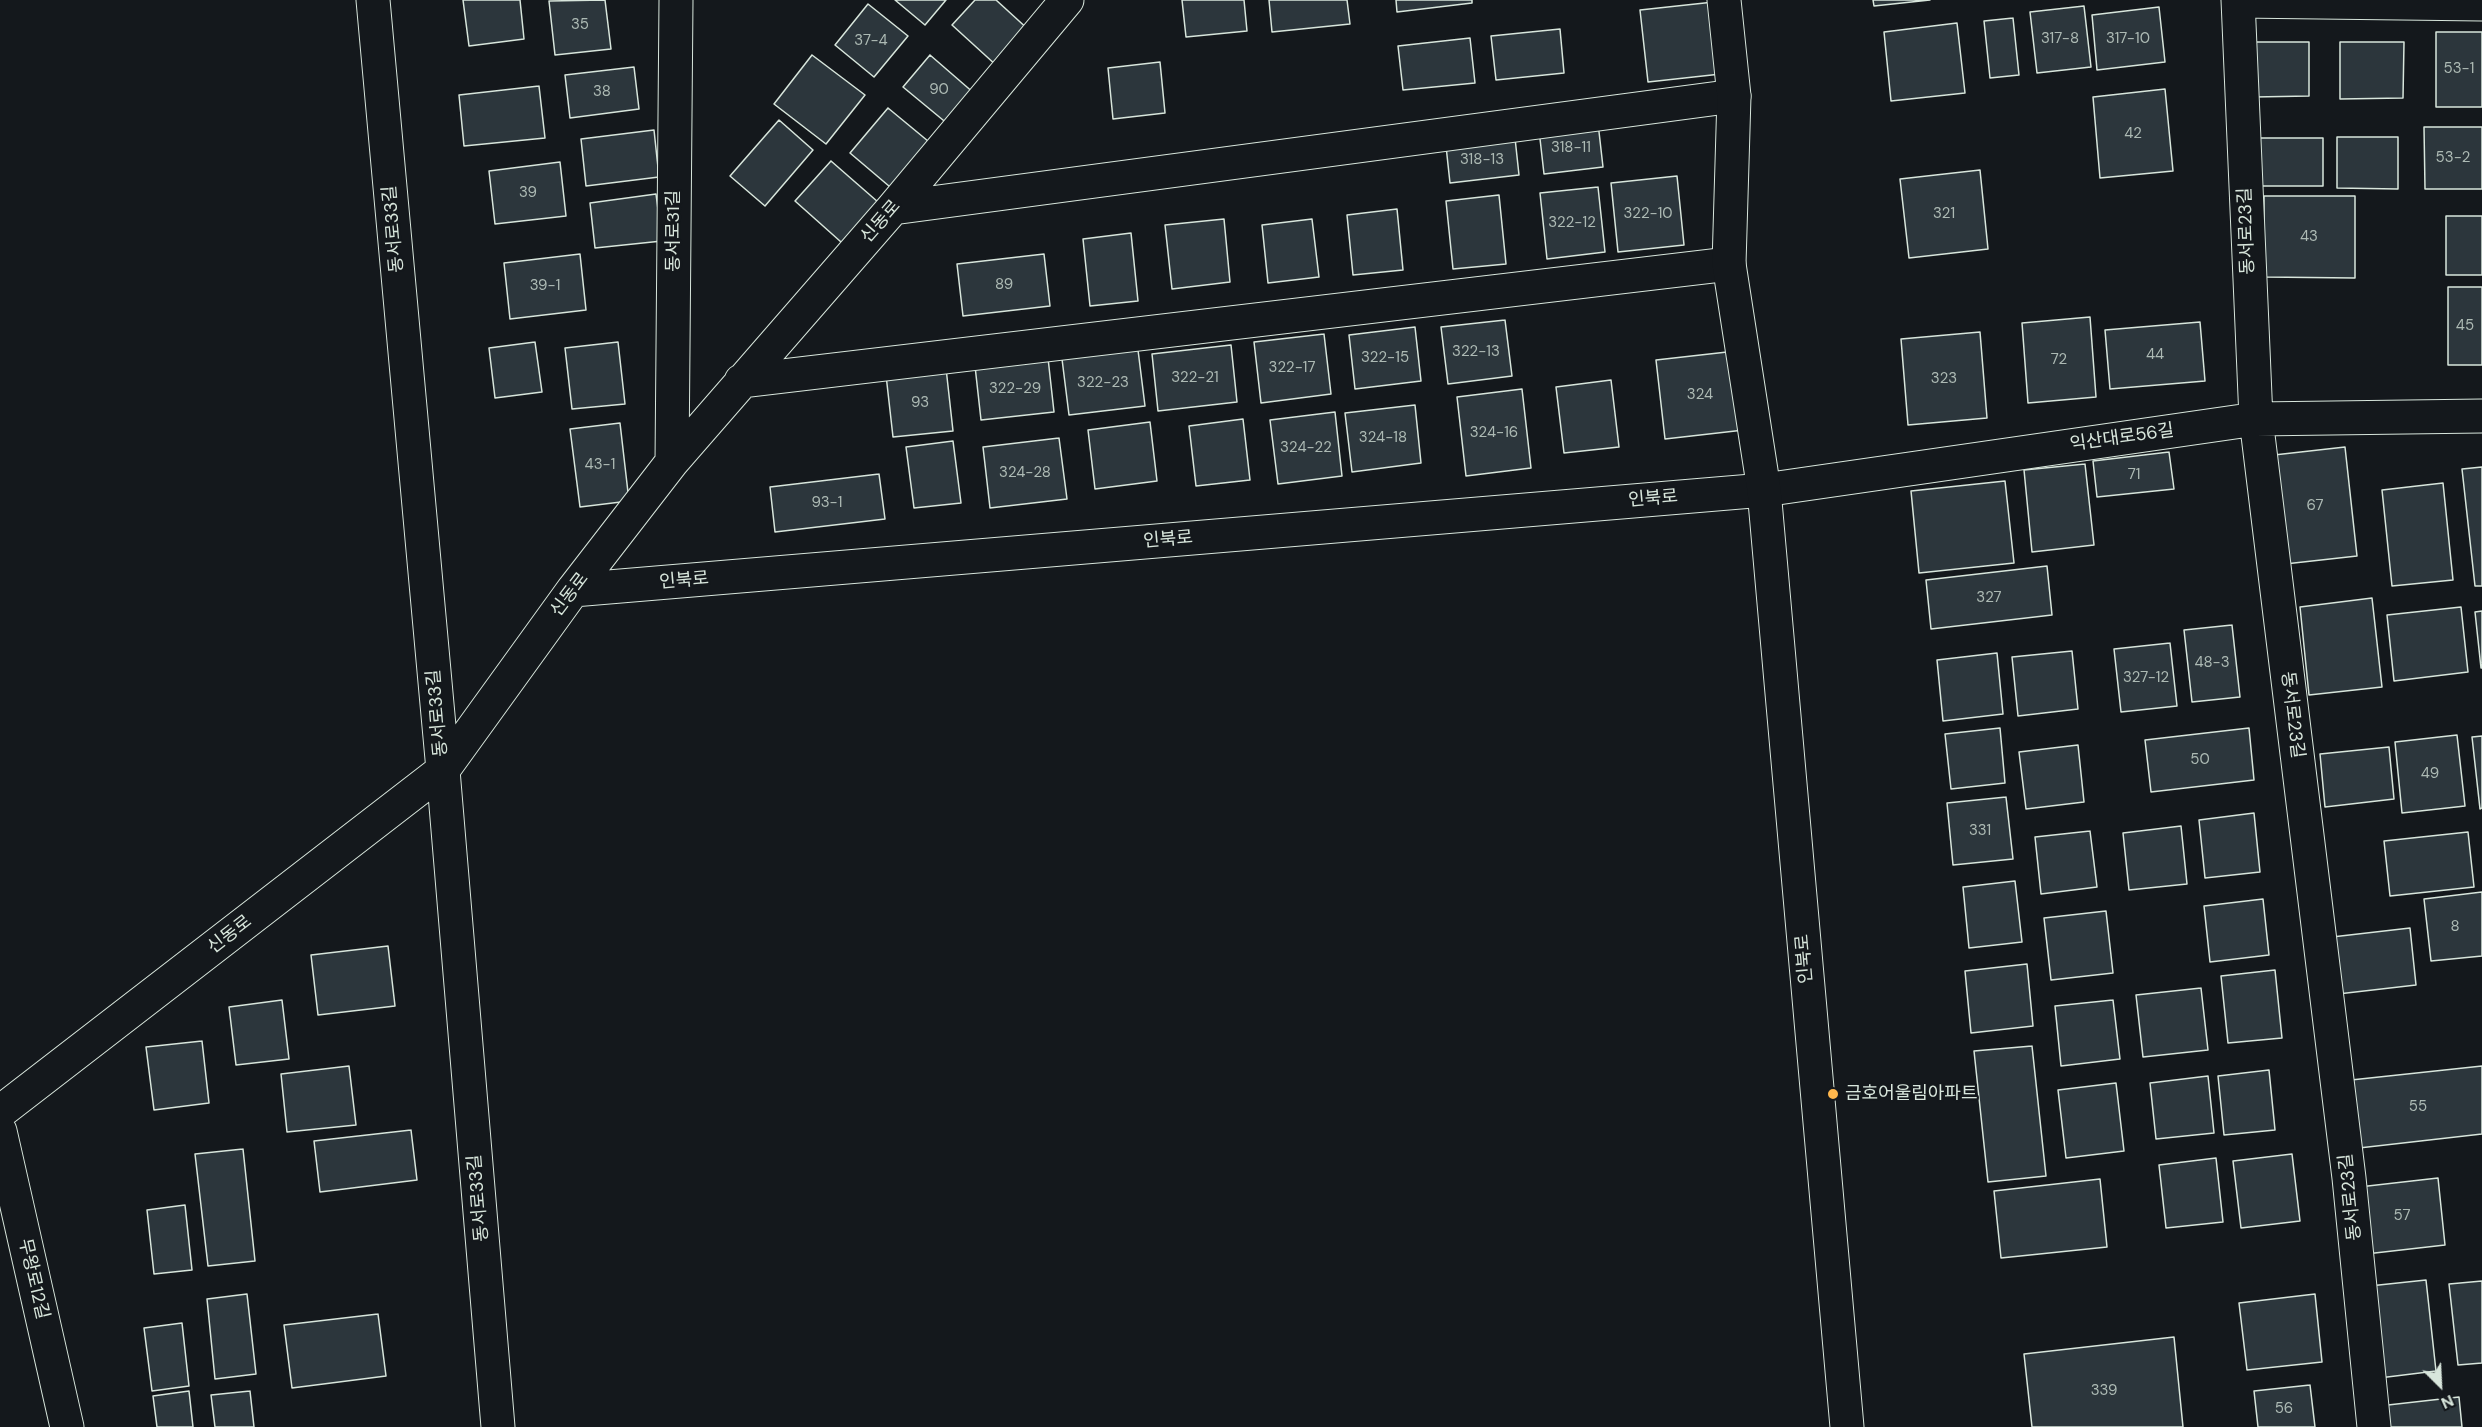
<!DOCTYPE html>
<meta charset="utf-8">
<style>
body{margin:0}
#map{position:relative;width:2482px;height:1427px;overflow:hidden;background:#14181c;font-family:"DM Sans",sans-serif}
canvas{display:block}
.north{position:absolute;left:2410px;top:1355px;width:60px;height:60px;-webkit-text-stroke:4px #14181c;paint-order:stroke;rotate:156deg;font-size:16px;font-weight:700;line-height:24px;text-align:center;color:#d8e6dc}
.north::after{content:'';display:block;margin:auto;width:21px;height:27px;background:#d8e6dc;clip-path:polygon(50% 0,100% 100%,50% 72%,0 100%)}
</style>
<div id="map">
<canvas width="2482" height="1427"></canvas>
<div class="north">N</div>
</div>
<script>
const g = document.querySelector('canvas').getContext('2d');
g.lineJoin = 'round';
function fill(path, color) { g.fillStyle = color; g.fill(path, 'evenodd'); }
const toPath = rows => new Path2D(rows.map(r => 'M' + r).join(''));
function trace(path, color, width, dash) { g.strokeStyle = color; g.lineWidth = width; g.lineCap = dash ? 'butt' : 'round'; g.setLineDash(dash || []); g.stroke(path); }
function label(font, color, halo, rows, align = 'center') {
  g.font = font + ' "DM Sans","Noto Sans KR",sans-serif'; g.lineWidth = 4.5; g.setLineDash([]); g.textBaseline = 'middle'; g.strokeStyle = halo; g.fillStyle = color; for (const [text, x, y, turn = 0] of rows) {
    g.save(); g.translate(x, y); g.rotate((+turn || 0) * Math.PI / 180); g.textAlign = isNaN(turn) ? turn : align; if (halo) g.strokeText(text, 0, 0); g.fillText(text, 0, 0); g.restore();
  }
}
const building = toPath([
 [463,0,520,0,524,39,469,46,463,0],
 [605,0,611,49,555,55,549,1,605,0],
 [895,0,946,0,925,25,895,0],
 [975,0,996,0,1030,31,997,66,952,25,975,0],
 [1182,0,1244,0,1247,31,1186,37,1182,0],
 [1269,0,1347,0,1350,24,1272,32,1269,0],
 [1396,0,1472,0,1472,3,1397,12,1396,0],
 [1873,0,1930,0,1874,6,1873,0],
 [1723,1,1730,73,1648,82,1640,10,1723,1],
 [868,4,908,36,874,77,835,45,868,4],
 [2084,6,2091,67,2037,73,2030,12,2084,6],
 [2159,7,2165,62,2097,70,2092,15,2159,7],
 [2013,18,2019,75,1990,78,1984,21,2013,18],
 [1957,23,1965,93,1891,101,1884,32,1957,23],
 [1560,29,1564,73,1496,80,1491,36,1560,29],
 [2436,32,2482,32,2482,107,2436,107,2436,32],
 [1470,38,1475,83,1403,90,1398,46,1470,38],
 [2254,42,2309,42,2309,96,2254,97,2254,42],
 [2340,42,2404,42,2403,98,2340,99,2340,42],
 [812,55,865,95,826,144,774,104,812,55],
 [930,55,975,94,949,125,903,87,930,55],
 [1160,62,1165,113,1113,119,1108,68,1160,62],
 [634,67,639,109,570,118,565,75,634,67],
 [539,86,545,138,464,146,459,95,539,86],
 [2165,89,2173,171,2100,178,2093,97,2165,89],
 [888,108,934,146,896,192,850,153,888,108],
 [779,120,813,150,765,206,730,176,779,120],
 [1598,123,1603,167,1544,174,1539,130,1598,123],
 [2424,127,2482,127,2482,189,2425,189,2424,127],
 [654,130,659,177,586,186,581,139,654,130],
 [2337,137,2398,137,2398,189,2337,188,2337,137],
 [1515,138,1519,175,1450,183,1446,146,1515,138],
 [2249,138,2323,138,2323,186,2249,186,2249,138],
 [831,161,886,209,850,250,795,201,831,161],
 [560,162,566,216,495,224,489,171,560,162],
 [1980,170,1988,249,1909,258,1900,179,1980,170],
 [1677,176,1684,245,1618,252,1611,183,1677,176],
 [1598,187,1605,252,1547,259,1540,193,1598,187],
 [656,194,662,241,595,248,590,203,656,194],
 [1499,195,1506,264,1453,269,1446,201,1499,195],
 [2264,196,2355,196,2355,278,2264,277,2264,196],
 [1397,209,1403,270,1353,275,1347,215,1397,209],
 [2446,216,2482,216,2482,275,2446,275,2446,216],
 [1224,219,1230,282,1172,289,1165,225,1224,219],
 [1312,219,1319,277,1268,283,1262,225,1312,219],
 [1131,233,1138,301,1090,306,1083,239,1131,233],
 [580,254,586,310,510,319,504,263,580,254],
 [1044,254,1050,306,963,316,957,264,1044,254],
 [2448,287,2482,287,2482,365,2448,365,2448,287],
 [2090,317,2096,397,2028,403,2022,323,2090,317],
 [1505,320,1512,376,1448,384,1441,327,1505,320],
 [2200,322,2205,381,2110,389,2105,330,2200,322],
 [1415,327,1421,381,1355,389,1349,335,1415,327],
 [1980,332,1987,418,1908,425,1901,339,1980,332],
 [1324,334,1331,394,1261,403,1254,342,1324,334],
 [535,342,542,392,495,398,489,348,535,342],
 [618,342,625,404,572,409,565,348,618,342],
 [1231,345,1237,402,1158,411,1152,354,1231,345],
 [1138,350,1145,406,1069,415,1062,359,1138,350],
 [1736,351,1744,430,1665,439,1656,360,1736,351],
 [1048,358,1054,412,981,420,975,366,1048,358],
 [946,368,953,431,893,437,886,375,946,368],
 [1611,380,1619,447,1564,453,1556,387,1611,380],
 [1522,389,1531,468,1466,476,1457,397,1522,389],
 [1415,405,1421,463,1352,472,1345,413,1415,405],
 [1335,412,1342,476,1278,484,1270,420,1335,412],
 [1243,419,1250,480,1196,486,1189,426,1243,419],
 [1150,422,1157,481,1095,489,1088,430,1150,422],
 [620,423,629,501,580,507,570,429,620,423],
 [1059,438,1067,499,990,508,983,447,1059,438],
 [953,441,961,503,914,508,906,447,953,441],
 [2345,447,2357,556,2285,564,2274,455,2345,447],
 [2169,452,2174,489,2097,497,2093,461,2169,452],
 [2085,464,2094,545,2032,552,2024,470,2085,464],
 [2482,467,2482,586,2475,586,2462,469,2482,467],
 [879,474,885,519,775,532,770,487,879,474],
 [2005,481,2014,563,1919,573,1911,491,2005,481],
 [2443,483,2453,580,2392,586,2382,490,2443,483],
 [2047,566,2052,615,1931,629,1926,580,2047,566],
 [2372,598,2382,687,2309,695,2300,607,2372,598],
 [2461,607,2468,672,2394,681,2387,615,2461,607],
 [2482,611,2482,668,2481,668,2475,612,2482,611],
 [2232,625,2240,697,2192,702,2184,630,2232,625],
 [2170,643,2177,706,2121,712,2114,649,2170,643],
 [2072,651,2078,709,2018,716,2012,657,2072,651],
 [1997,653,2003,714,1943,721,1937,660,1997,653],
 [2000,728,2005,783,1951,789,1945,734,2000,728],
 [2249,728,2254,780,2151,792,2145,740,2249,728],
 [2457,735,2465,806,2402,813,2395,742,2457,735],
 [2482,736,2482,808,2480,809,2472,737,2482,736],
 [2078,745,2084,802,2026,809,2019,752,2078,745],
 [2389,747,2394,799,2325,807,2320,754,2389,747],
 [2006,797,2013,859,1953,865,1947,803,2006,797],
 [2254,813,2260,872,2205,878,2199,820,2254,813],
 [2181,826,2187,884,2129,890,2123,833,2181,826],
 [2090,831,2097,887,2041,894,2035,837,2090,831],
 [2468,832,2474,887,2390,896,2384,841,2468,832],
 [2015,881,2022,942,1969,948,1963,887,2015,881],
 [2482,892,2482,956,2431,961,2424,899,2482,892],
 [2263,899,2269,955,2210,962,2204,906,2263,899],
 [2106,911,2113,973,2051,980,2044,918,2106,911],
 [2410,928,2416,985,2338,994,2332,937,2410,928],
 [388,946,395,1006,318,1015,311,955,388,946],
 [2027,964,2033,1026,1971,1033,1965,971,2027,964],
 [2275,970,2282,1038,2228,1043,2221,976,2275,970],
 [2201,988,2208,1050,2143,1057,2136,995,2201,988],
 [282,1000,289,1059,236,1065,229,1007,282,1000],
 [2113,1000,2120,1059,2061,1066,2055,1006,2113,1000],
 [202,1041,209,1103,154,1110,146,1047,202,1041],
 [2032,1046,2046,1176,1988,1182,1974,1051,2032,1046],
 [349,1066,356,1125,287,1132,281,1074,349,1066],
 [2482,1066,2482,1134,2359,1148,2351,1080,2482,1066],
 [2269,1070,2275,1130,2224,1135,2218,1076,2269,1070],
 [2208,1076,2214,1133,2156,1139,2150,1083,2208,1076],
 [2116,1083,2124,1151,2066,1158,2058,1090,2116,1083],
 [411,1130,417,1180,320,1192,314,1141,411,1130],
 [243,1149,255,1261,208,1266,195,1154,243,1149],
 [2292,1154,2300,1221,2241,1228,2233,1161,2292,1154],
 [2216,1158,2223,1222,2166,1228,2159,1165,2216,1158],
 [2438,1178,2445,1245,2366,1254,2359,1187,2438,1178],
 [2100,1179,2107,1247,2001,1258,1994,1191,2100,1179],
 [185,1205,192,1270,154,1274,147,1210,185,1205],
 [2426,1280,2436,1371,2371,1379,2360,1287,2426,1280],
 [2482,1281,2482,1363,2458,1365,2449,1284,2482,1281],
 [247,1294,256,1374,215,1379,207,1299,247,1294],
 [2315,1294,2322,1362,2247,1370,2239,1303,2315,1294],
 [378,1314,386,1376,292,1388,284,1325,378,1314],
 [182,1323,189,1386,152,1391,144,1328,182,1323],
 [2174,1337,2183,1427,2032,1427,2024,1354,2174,1337],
 [2310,1385,2315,1427,2258,1427,2254,1391,2310,1385],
 [189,1391,193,1427,157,1427,153,1396,189,1391],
 [250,1391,254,1427,215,1427,211,1395,250,1391],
 [2459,1397,2462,1427,2382,1427,2379,1406,2459,1397]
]);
fill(building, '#2c363c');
trace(building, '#d8e6dc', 1.5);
const street = toPath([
 [373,0,443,770,498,1427],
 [2238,0,2256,419,2349,1178,2374,1427],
 [2238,1,2482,4],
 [893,208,1734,96],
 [741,381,1729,264],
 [672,462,676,0],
 [573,590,1764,490,2256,419,2482,416],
 [0,1112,443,770,573,590,672,462,893,208,1067,0],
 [0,1131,67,1427]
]);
const secondary = toPath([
 [1724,0,1734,96,1729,264,1764,490,1847,1427]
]);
trace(street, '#d8e6dc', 35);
trace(secondary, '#d8e6dc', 35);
trace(street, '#14181c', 33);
trace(secondary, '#14181c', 33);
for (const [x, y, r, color] of [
 [1833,1094,6,"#ffb74d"]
]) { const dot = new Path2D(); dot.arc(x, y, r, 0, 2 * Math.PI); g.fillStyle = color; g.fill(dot); trace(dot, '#14181c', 2); }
label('15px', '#adbab4', null, [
 ["35",580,25],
 ["317-8",2060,39],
 ["317-10",2128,39],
 ["37-4",871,41],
 ["53-1",2459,69],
 ["90",939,90],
 ["38",602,92],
 ["42",2133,134],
 ["318-11",1571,148],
 ["53-2",2453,158],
 ["318-13",1482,160],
 ["39",528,193],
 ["322-10",1648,214],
 ["321",1944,214],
 ["322-12",1572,223],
 ["43",2309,237],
 ["89",1004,285],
 ["39-1",545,286],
 ["45",2465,326],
 ["322-13",1476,352],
 ["44",2155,355],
 ["322-15",1385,358],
 ["72",2059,360],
 ["322-17",1292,368],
 ["322-21",1195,378],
 ["323",1944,379],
 ["322-23",1103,383],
 ["322-29",1015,389],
 ["324",1700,395],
 ["93",920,403],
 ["324-16",1494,433],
 ["324-18",1383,438],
 ["324-22",1306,448],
 ["43-1",600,465],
 ["324-28",1025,473],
 ["71",2134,475],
 ["93-1",827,503],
 ["67",2315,506],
 ["327",1989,598],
 ["48-3",2212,663],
 ["327-12",2146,678],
 ["50",2200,760],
 ["49",2430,774],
 ["331",1980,831],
 ["8",2455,927],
 ["55",2418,1107],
 ["57",2402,1216],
 ["339",2104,1391],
 ["56",2284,1409]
]);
label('18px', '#d8e6dc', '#14181c', [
 ["신동로",881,222,-49],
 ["동서로33길",394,229,-95],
 ["동서로31길",674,231,-90],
 ["동서로23길",2247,231,-92],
 ["익산대로56길",2122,438,-8],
 ["인북로",1653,499,-5],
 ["인북로",1168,540,-5],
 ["인북로",684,581,-5],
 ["신동로",570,595,-53],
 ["동서로33길",438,713,-95],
 ["동서로23길",2292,715,83],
 ["신동로",230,935,-38],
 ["인북로",1805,959,-95],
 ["동서로23길",2351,1197,-96],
 ["동서로33길",479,1198,-95],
 ["무왕로12길",33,1279,77]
]);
label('18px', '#d8e6dc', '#14181c', [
 ["금호어울림아파트",1845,1094]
], 'left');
</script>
